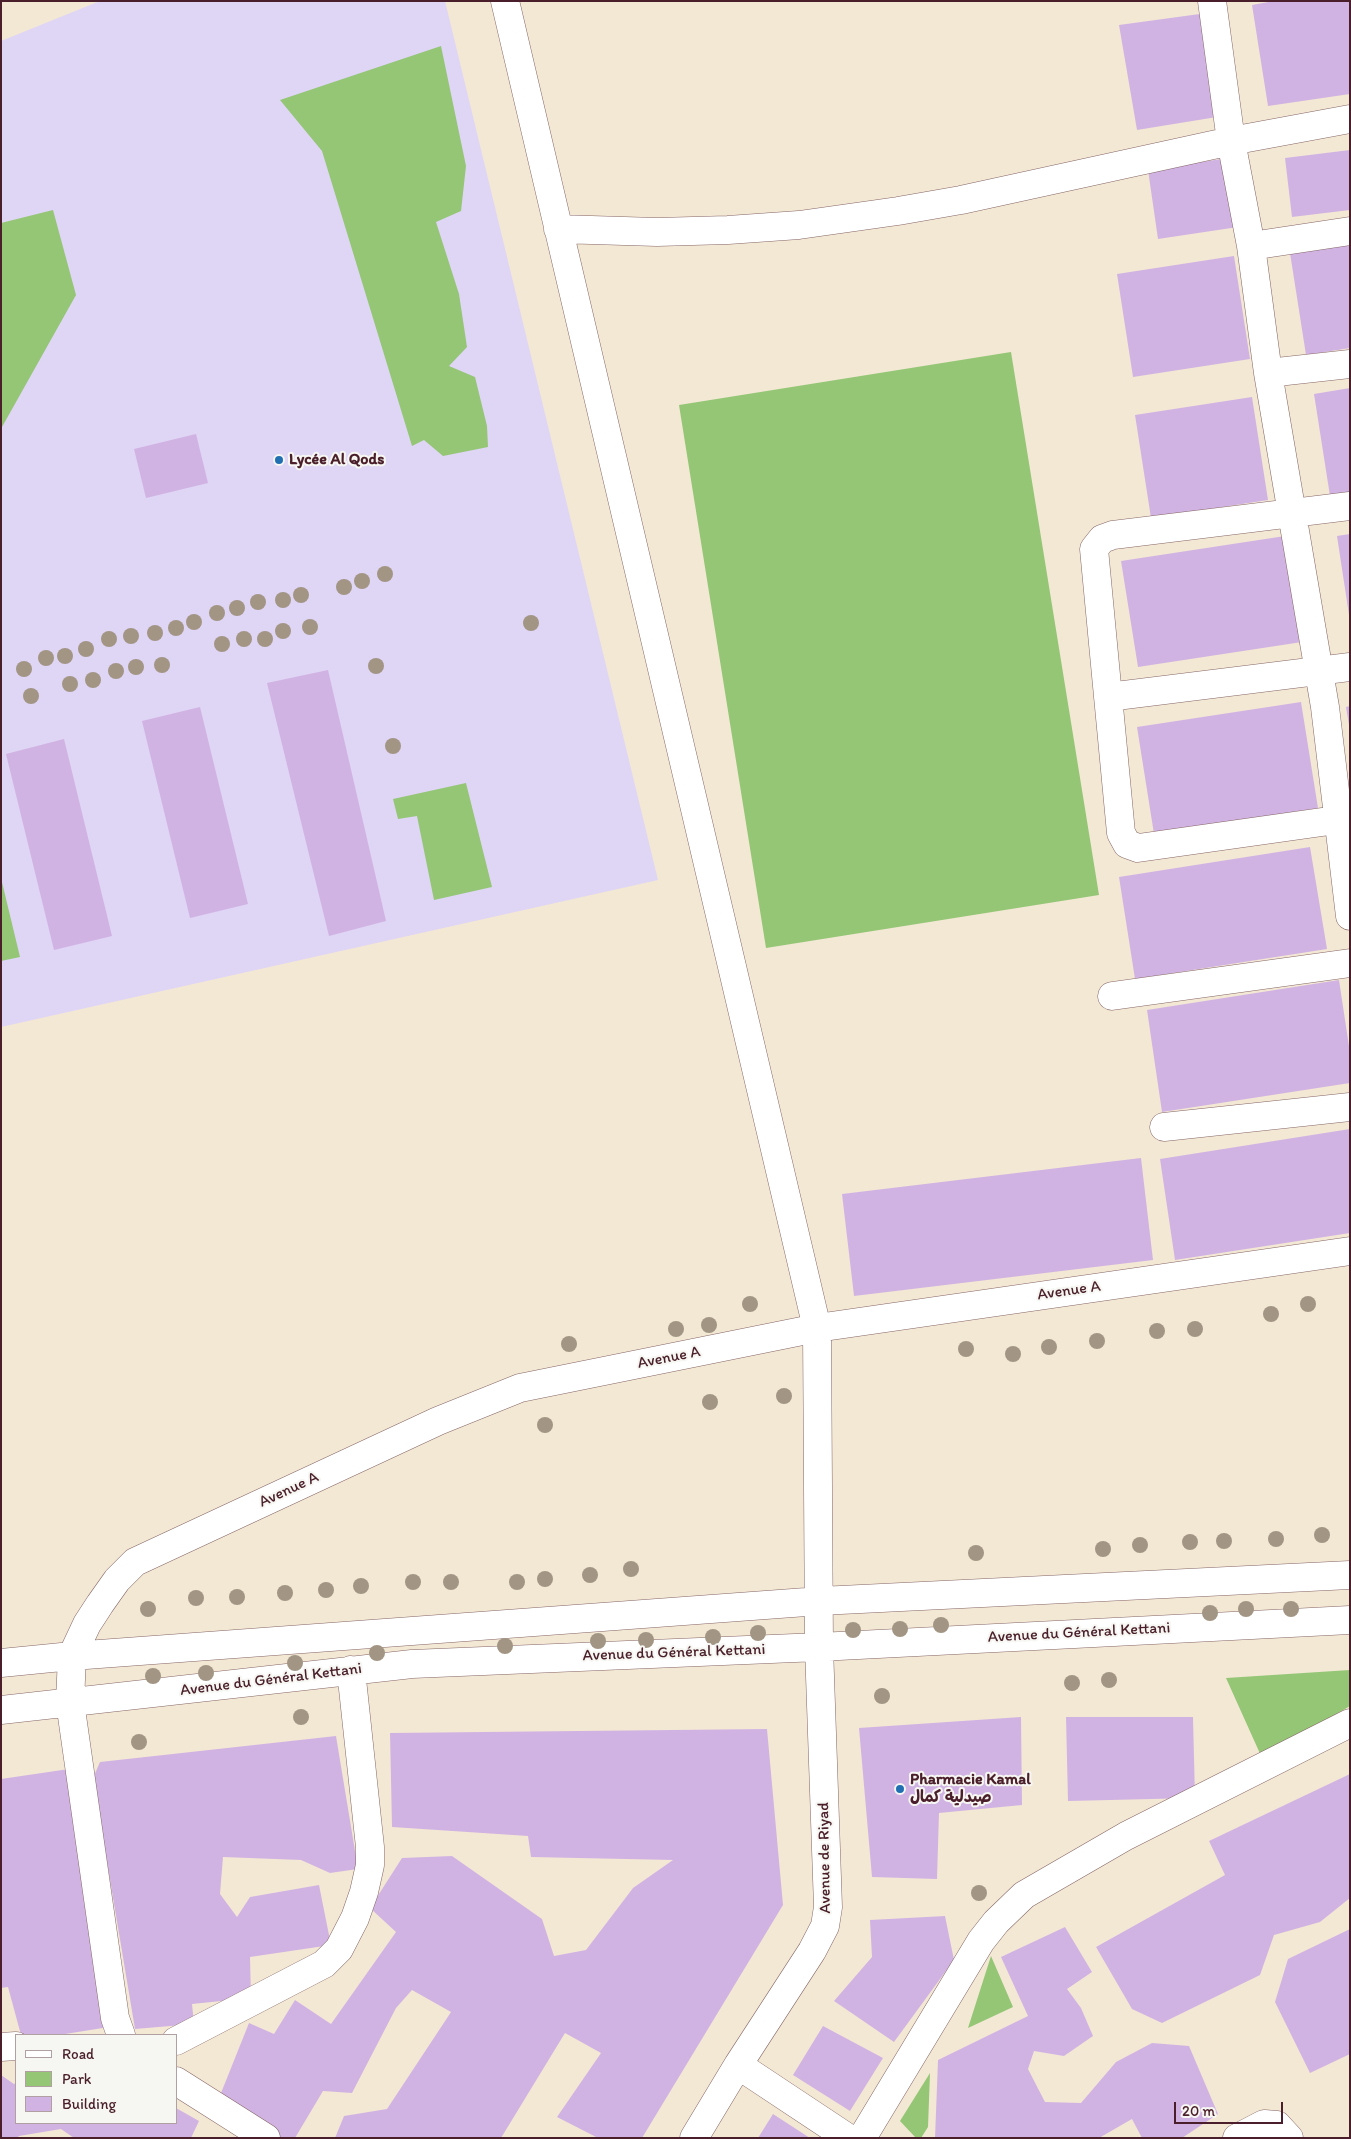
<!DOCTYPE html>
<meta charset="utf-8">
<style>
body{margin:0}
#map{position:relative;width:1351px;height:2139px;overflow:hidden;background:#f3e8d4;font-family:Itim,sans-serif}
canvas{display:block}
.frame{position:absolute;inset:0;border:2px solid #4a1f2b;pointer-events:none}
.legend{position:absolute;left:15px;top:2034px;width:162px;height:90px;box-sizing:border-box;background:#f6f6f2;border:1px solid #b1a0a2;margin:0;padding:6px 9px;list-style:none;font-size:15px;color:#4a1f2b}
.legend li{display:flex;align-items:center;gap:10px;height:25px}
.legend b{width:25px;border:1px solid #b1a0a2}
.scale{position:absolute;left:1174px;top:2102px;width:109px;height:22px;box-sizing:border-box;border:2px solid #4a1f2b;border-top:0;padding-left:6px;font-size:15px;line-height:18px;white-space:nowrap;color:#4a1f2b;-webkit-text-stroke:4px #f6f6f2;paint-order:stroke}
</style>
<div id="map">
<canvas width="1351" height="2139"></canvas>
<div class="frame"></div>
<ul class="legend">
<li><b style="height:6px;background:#fff"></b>Road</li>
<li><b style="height:14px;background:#94c676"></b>Park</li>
<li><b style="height:14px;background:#d1b3e3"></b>Building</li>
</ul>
<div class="scale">20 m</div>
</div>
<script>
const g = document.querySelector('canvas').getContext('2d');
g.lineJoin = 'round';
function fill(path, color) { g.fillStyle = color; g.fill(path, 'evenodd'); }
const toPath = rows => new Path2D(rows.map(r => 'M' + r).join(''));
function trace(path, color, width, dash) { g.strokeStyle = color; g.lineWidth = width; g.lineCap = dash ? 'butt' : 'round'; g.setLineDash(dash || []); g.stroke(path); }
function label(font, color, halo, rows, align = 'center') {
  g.font = font + ' Itim,"Playpen Sans Arabic",sans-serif'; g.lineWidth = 4; g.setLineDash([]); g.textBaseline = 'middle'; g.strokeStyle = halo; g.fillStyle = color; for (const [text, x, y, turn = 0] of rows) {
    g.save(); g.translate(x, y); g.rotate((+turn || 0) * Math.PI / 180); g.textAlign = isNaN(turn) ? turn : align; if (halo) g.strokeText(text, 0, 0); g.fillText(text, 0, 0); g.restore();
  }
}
fill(toPath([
 [100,1,445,1,658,880,1,1027,1,41]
]), '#dfd5f5');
fill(toPath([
 [441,46,466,166,461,211,436,222,459,294,467,347,449,366,475,377,487,426,488,447,443,456,424,440,412,446,322,151,280,100],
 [53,210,76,295,2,427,1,223],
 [1011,352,1099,895,766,948,679,405],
 [466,783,492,887,434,900,417,816,398,819,393,799],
 [1,878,20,957,1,961],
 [1350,1670,1350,1706,1262,1758,1226,1678],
 [991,1956,1013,2007,968,2028],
 [930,2073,928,2127,921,2138,916,2138,900,2121]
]), '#94c676');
fill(toPath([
 [1274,1,1350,1,1350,94,1268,106,1252,5],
 [1207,13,1223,116,1137,130,1119,25],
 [1350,150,1350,210,1292,217,1285,158],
 [1228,158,1238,227,1158,239,1148,170],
 [1350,244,1350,348,1306,355,1290,253],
 [1234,256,1250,359,1133,377,1117,274],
 [1350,388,1350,493,1330,496,1314,394],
 [1252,397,1268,500,1151,518,1135,415],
 [196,434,208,483,146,498,134,449],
 [1350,534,1350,615,1349,615,1337,536],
 [1285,536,1302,642,1138,667,1121,561],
 [328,670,386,921,329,936,267,683],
 [1301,702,1318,808,1154,834,1137,727],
 [1350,706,1350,725,1349,725,1346,707],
 [200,707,248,904,190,918,142,721],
 [64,739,112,936,54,950,6,754],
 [1310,847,1327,949,1135,979,1119,877],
 [1339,980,1350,1053,1350,1083,1162,1112,1147,1010],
 [1350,1129,1350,1233,1175,1260,1160,1159],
 [1141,1158,1153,1260,854,1296,842,1194],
 [1021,1717,1022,1805,939,1813,937,1879,872,1877,859,1728],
 [1066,1717,1193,1717,1195,1798,1068,1801],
 [767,1729,783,1905,642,2138,598,2138,557,2117,601,2053,565,2033,501,2138,335,2138,344,2116,387,2109,451,2012,412,1990,396,2008,352,2093,323,2091,295,2138,282,2138,221,2093,249,2023,274,2034,295,2000,331,2024,396,1932,370,1908,402,1858,452,1856,542,1919,554,1956,586,1950,633,1888,673,1860,531,1857,528,1836,392,1827,390,1733],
 [336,1736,358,1869,330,1873,301,1860,223,1857,220,1894,237,1917,250,1897,319,1885,331,1945,250,1957,251,1998,192,2004,194,2024,135,2029,93,1778,100,1762],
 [69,1769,109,2027,59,2035,21,2035,8,1987,1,1988,1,1779],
 [1350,1774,1350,1898,1320,1922,1274,1935,1260,1975,1162,2023,1132,2009,1096,1947,1225,1875,1209,1841],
 [945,1916,954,1960,894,2042,834,2001,872,1957,870,1920],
 [1065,1927,1092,1972,1067,1989,1081,2008,1093,2036,1064,2056,1034,2051,1028,2069,1045,2102,1081,2103,1116,2062,1152,2043,1189,2046,1218,2114,1182,2138,1142,2138,1132,2119,1099,2138,935,2138,938,2060,1028,2016,1001,1957],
 [1350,1929,1350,2054,1310,2073,1275,2002,1288,1959],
 [823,2026,883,2058,850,2111,793,2075],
 [1,2075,14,2084,16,2083,16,2123,176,2123,176,2108,199,2121,191,2138,74,2138,61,2129,19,2136,17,2138,1,2138],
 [773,2114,810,2138,758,2138]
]), '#d1b3e3');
const minor = toPath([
 [505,1,817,1328,819,1647,828,1907,825,1926,812,1951,738,2065,694,2138],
 [1212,1,1231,141,1251,246,1268,373,1325,707,1350,916],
 [558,229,657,232,728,230,799,225,898,211,961,200,1231,141,1350,119],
 [1251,246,1350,231],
 [1268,373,1350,364],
 [1350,506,1113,535,1102,539,1094,549,1121,833,1127,844,1138,848,1350,818],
 [1108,697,1350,667],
 [1112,996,1350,963],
 [1164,1127,1350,1107],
 [1,1663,72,1656,820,1601,1350,1575],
 [1,1710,412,1664,819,1647,1350,1620],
 [121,2035,115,2018,70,1702,72,1656,87,1624,100,1604,117,1580,135,1562,438,1421,520,1388,817,1328,1350,1251],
 [176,2041,324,1964,339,1949,355,1918,364,1892,370,1865,370,1847,351,1670],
 [1,2047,16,2046],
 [738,2065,848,2138],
 [176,2081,266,2138],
 [862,2138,981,1941,996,1922,1024,1895,1126,1836,1350,1723],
 [1237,2138,1264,2124,1277,2125,1289,2138]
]);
trace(minor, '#856566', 29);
trace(minor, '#fff', 28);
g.fillStyle = '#a29584';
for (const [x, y] of [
 [385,574],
 [362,581],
 [344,587],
 [301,595],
 [283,600],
 [258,602],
 [237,608],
 [217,613],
 [194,622],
 [531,623],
 [310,627],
 [176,628],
 [283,631],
 [155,633],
 [131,636],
 [109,639],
 [244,639],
 [265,639],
 [222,644],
 [86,649],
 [65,656],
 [46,658],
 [162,665],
 [376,666],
 [136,667],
 [24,669],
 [116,671],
 [93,680],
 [70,684],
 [31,696],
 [393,746],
 [750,1304],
 [1308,1304],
 [1271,1314],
 [709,1325],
 [676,1329],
 [1195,1329],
 [1157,1331],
 [1097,1341],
 [569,1344],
 [1049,1347],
 [966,1349],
 [1013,1354],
 [784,1396],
 [710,1402],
 [545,1425],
 [1322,1535],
 [1276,1539],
 [1224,1541],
 [1190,1542],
 [1140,1545],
 [1103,1549],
 [976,1553],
 [631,1569],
 [590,1575],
 [545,1579],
 [413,1582],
 [451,1582],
 [517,1582],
 [361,1586],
 [326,1590],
 [285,1593],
 [237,1597],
 [196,1598],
 [148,1609],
 [1246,1609],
 [1291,1609],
 [1210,1613],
 [941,1625],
 [900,1629],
 [853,1630],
 [758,1633],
 [713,1637],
 [646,1640],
 [598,1641],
 [505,1646],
 [377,1653],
 [295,1663],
 [206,1673],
 [153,1676],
 [1109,1680],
 [1072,1683],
 [882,1696],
 [301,1717],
 [139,1742],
 [979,1893]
]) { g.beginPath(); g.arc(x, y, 8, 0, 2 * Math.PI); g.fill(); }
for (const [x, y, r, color] of [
 [279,460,5,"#1f6fb2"],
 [900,1789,5,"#1f6fb2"]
]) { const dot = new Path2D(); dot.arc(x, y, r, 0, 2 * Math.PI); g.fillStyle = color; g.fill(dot); trace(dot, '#f6f6f2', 2); }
label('bold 16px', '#4a1f2b', '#f6f6f2', [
 ["Lycée Al Qods",289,460],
 ["Pharmacie Kamal",910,1780],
 ["صيدلية كمال",910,1798]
], 'left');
label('16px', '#4a1f2b', '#f6f6f2', [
 ["Avenue A",1069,1291,-8],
 ["Avenue A",669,1358,-11],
 ["Avenue A",289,1490,-25],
 ["Avenue du Général Kettani",1079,1633,-3],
 ["Avenue du Général Kettani",674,1653,-2],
 ["Avenue du Général Kettani",271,1680,-7],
 ["Avenue de Riyad",825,1858,-91]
]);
</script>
